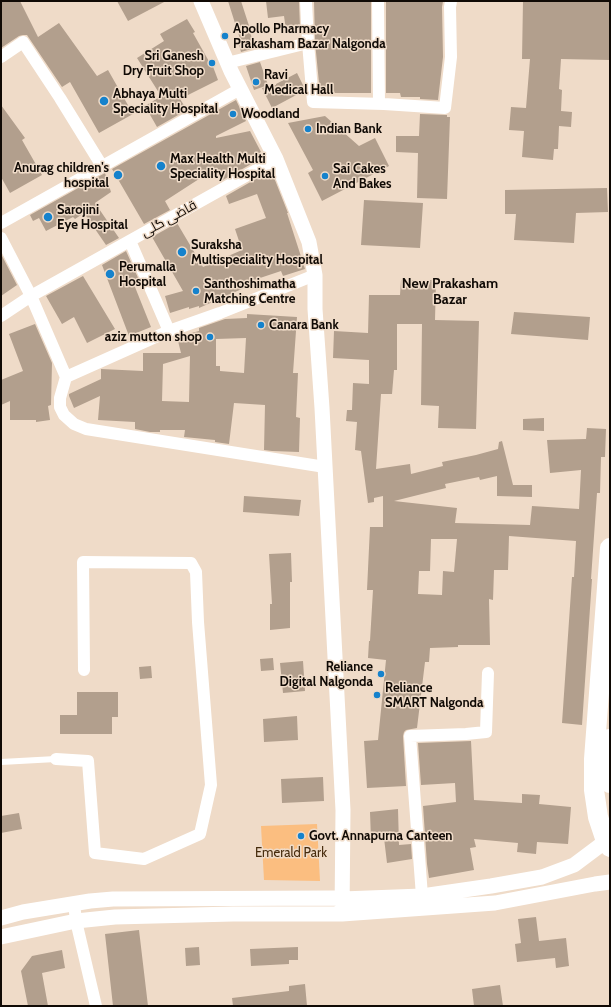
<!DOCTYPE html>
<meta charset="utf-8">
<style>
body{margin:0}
#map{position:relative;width:611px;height:1007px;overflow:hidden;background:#efdbc8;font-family:Cabin,sans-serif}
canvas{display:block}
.frame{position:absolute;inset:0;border:2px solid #100a05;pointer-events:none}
</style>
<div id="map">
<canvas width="611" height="1007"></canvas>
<div class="frame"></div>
</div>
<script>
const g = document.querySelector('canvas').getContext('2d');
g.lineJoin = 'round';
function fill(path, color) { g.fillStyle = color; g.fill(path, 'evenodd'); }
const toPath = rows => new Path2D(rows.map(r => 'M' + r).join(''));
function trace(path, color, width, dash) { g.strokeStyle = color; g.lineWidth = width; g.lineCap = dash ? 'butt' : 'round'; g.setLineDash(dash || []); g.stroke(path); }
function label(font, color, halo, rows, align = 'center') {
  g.font = font + ' Cabin,Cairo,sans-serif'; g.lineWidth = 3; g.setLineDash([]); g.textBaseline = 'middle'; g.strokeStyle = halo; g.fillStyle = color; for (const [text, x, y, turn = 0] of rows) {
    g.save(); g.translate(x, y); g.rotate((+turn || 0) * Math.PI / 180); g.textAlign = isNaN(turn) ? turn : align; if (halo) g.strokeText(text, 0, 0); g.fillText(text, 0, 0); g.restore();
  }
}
fill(toPath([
 [317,824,320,881,264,880,261,826]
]), '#fbbe80');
fill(toPath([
 [1,1,20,1,38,37,59,23,97,76,108,70,133,114,99,133,70,82,62,87,29,38,27,35,23,35,19,36,1,48],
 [117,1,166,1,128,21],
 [228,1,241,1,251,32,250,32,255,48,241,52,238,40,240,39],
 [266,1,299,1,300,28,286,30,284,16,268,18],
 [314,1,371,1,371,93,320,93,315,42],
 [386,1,443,1,442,7,443,57,438,100,420,99,420,97,401,97,400,93,386,93],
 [523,1,610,1,610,60,561,59,559,89,562,90,561,111,572,112,571,127,559,126,558,149,554,149,553,160,522,157,524,131,509,130,511,107,526,108,530,59,522,59],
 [187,19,195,32,193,33,211,65,212,64,218,80,180,99,187,110,157,127,145,106,161,96,137,58,164,41,160,34],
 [260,62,268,85,254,90,246,66],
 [297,73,304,87,305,93,300,93,272,108,262,88,276,85,276,84],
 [236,100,246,121,216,136,216,138,250,131,261,152,246,160,253,163,221,181,216,168,165,201,170,210,144,224,112,169],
 [1,105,25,138,22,140,42,175,10,193,1,177],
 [420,114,447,115,447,117,450,117,447,199,417,198,418,153,396,152,396,136,419,136],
 [325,116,359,146,375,138,389,166,322,201,308,173,313,170,288,123],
 [268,172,273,175,288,213,287,213,305,269,283,276,281,271,242,284,244,288,199,308,199,306,189,309,189,307,170,313,165,296,183,291,152,237,177,223,203,267,242,250,235,229,266,218,257,194,229,204,226,196],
 [105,173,111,192,95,203,119,238,106,245,84,213,75,219,73,217,46,231,39,218,33,221,30,215],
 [607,188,608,212,576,213,574,243,514,240,516,214,505,214,505,190],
 [364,200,423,203,420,248,361,245],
 [126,251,139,280,133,282,151,327,129,336,102,265],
 [1,254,17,285,1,296],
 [83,276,115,329,87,343,74,317,62,324,46,296],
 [401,280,436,280,435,320,479,321,476,429,438,428,439,406,421,405,422,324,397,324,397,370,394,370,392,394,381,394,376,469,410,464,411,474,443,466,442,462,476,455,498,449,499,442,502,441,513,485,532,485,532,497,497,496,497,476,480,480,479,477,445,484,446,488,394,501,457,508,455,523,530,525,532,506,579,509,581,470,550,473,547,440,586,439,587,428,606,429,605,457,601,457,600,493,597,493,591,579,592,579,582,725,562,723,572,577,574,577,576,541,509,536,508,570,494,570,493,600,489,599,490,645,458,645,458,647,430,648,429,662,425,662,417,728,406,730,404,732,403,736,406,786,367,788,364,741,378,740,386,660,368,658,369,641,370,641,373,590,367,590,370,527,383,527,383,496,374,498,374,502,368,503,361,451,355,450,357,422,346,421,347,410,352,410,353,383,369,384,369,360,333,358,334,331,368,333,369,295,400,295],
 [431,539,457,539,454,572,443,571,442,595,418,594,419,571,430,571],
 [514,312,590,317,588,340,511,334],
 [247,314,297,317,293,373,298,373,296,417,300,418,299,452,272,451,264,450,265,405,234,403,229,444,215,442,215,440,184,437,185,430,160,430,160,432,150,432,135,429,135,422,98,420,100,396,74,408,69,396,69,394,101,379,101,369,143,371,143,353,181,353,177,337,199,331,199,328,225,319,247,318],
 [246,338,244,373,220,371,220,366,216,366,216,339],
 [190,356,189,402,162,401,163,364],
 [35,324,52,363,51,405,48,406,50,420,36,422,36,420,10,420,10,401,1,405,1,380,23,371,9,334],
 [544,418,544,431,523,430,523,419],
 [244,496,301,500,299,516,243,512],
 [291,553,292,582,290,582,290,628,270,630,270,604,272,604,269,554],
 [273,658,274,670,261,671,260,659],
 [303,661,305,691,283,693,280,663],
 [151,666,152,678,140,679,139,667],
 [77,692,118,692,118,717,112,717,112,734,60,734,60,715,77,715],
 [297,716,298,740,264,742,263,719],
 [471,741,474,800,522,803,522,794,540,795,539,804,571,807,568,844,537,842,536,854,517,852,518,843,474,839,476,847,470,848,474,870,429,878,427,864,423,806,456,802,455,783,421,785,418,743],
 [323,777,324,801,282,803,281,779],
 [398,809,399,845,411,844,412,859,387,863,384,838,371,840,370,812],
 [19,813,22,829,1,833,1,816],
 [536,917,539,941,566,938,569,966,556,968,555,958,517,962,515,944,521,943,518,919],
 [139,930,148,1006,113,1006,105,934],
 [199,947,200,965,186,966,185,948],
 [298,947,298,960,289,960,289,964,251,966,250,949],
 [62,950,65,968,42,973,48,1006,28,1006,21,971,32,956],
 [305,984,307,1006,233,1006,232,998,289,991,289,986],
 [500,985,503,1006,474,1006,472,989]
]), '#b29f8d');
trace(toPath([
 [1,762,56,759]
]), '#fff', 6);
trace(toPath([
 [306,1,308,43],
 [378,1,379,104],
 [1,57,23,42,60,98,102,166],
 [227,63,308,43,313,102,384,104,445,108,451,57,450,7,451,1],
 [1,223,240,89],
 [1,238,31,296,66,377,169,331,220,313,315,275],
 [130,241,169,331],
 [1,316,31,296,276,159],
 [66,377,60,398,60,407,64,415,74,424,86,429,325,467],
 [56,759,88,761,95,853,144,859,200,834,211,785,198,622,196,572,191,563,83,562,84,670],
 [422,896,410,736,466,734,486,732,488,673],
 [74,903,76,921,96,1006]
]), '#fff', 12);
trace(toPath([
 [201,1,231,71,276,159,309,242,315,275,315,309,322,408,343,810,342,914],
 [1,918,23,912,90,901,113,899,333,898,342,899,422,896,491,886,542,877,574,865,606,841],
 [1,937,76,921,115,917,233,914,342,914,495,903,595,884,610,882]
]), '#fff', 15);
trace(toPath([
 [610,548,594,759,594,790,598,817,606,841,610,847],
 [609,739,608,761,610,783]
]), '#fff', 20);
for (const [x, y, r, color] of [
 [225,36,4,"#1582cc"],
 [212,63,4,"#1582cc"],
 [256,82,4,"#1582cc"],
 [104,101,5,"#1582cc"],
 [233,114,4,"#1582cc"],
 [308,129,4,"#1582cc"],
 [161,166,5,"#1582cc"],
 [118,175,5,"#1582cc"],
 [325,176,4,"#1582cc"],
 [48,217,5,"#1582cc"],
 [182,252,5,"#1582cc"],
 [110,274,5,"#1582cc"],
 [196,291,4,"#1582cc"],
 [261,325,4,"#1582cc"],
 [210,337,4,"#1582cc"],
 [381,674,4,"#1582cc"],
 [377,695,4,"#1582cc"],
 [301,836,4,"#1582cc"]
]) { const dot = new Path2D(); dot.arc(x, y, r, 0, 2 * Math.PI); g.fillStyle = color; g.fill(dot); trace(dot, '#efdbc8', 1.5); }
label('bold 13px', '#100a05', '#efdbc8', [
 ["Apollo Pharmacy",233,29],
 ["Prakasham Bazar Nalgonda",233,44],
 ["Sri Ganesh",204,56,"right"],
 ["Dry Fruit Shop",204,71,"right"],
 ["Ravi",264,75],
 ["Medical Hall",264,90],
 ["Abhaya Multi",113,94],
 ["Speciality Hospital",113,109],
 ["Woodland",241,114],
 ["Indian Bank",316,129],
 ["Max Health Multi",170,159],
 ["Speciality Hospital",170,174],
 ["Anurag children's",109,168,"right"],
 ["hospital",109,183,"right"],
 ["Sai Cakes",333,169],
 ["And Bakes",333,184],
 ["Sarojini",57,210],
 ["Eye Hospital",57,225],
 ["Suraksha",191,245],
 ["Multispeciality Hospital",191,260],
 ["Perumalla",119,267],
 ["Hospital",119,282],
 ["Santhoshimatha",204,284],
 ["Matching Centre",204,299],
 ["Canara Bank",269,325],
 ["aziz mutton shop",202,337,"right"],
 ["Reliance",373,667,"right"],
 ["Digital Nalgonda",373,682,"right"],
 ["Reliance",385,688],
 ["SMART Nalgonda",385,703],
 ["Govt. Annapurna Canteen",309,836]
], 'left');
label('13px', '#100a05', '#efdbc8', [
 ["قاضی گلی",169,219,-29]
]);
label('13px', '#462b0c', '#efdbc8', [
 ["Emerald Park",291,853]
]);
label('bold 14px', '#100a05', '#efdbc8', [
 ["New Prakasham",450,284],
 ["Bazar",450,300]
]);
</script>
